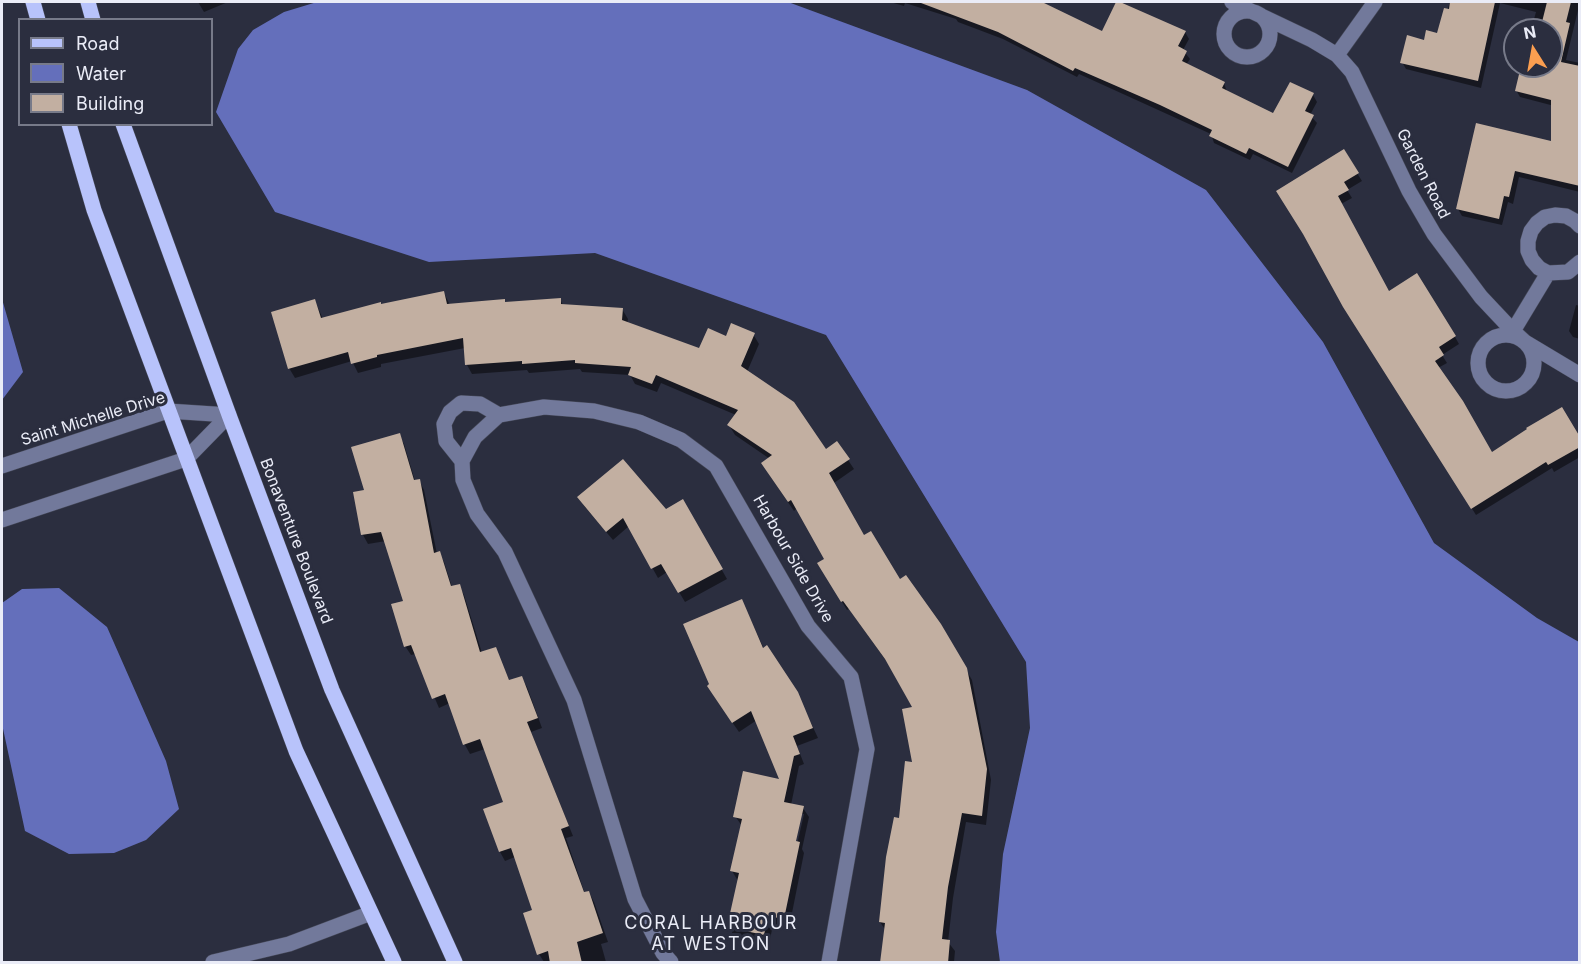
<!DOCTYPE html>
<style>
body{margin:0}
#map{position:relative;width:1581px;height:964px;overflow:hidden;background:#2b2e3f;font-family:Inter,sans-serif}
canvas{display:block}
.frame{position:absolute;inset:0;border:3px solid #eaecf7;pointer-events:none}
.legend{position:absolute;left:18px;top:18px;width:195px;height:108px;box-sizing:border-box;background:#2b2e3f;border:2px solid #777a89;margin:0;padding:8px 10px;list-style:none;font-size:18px;color:#eaecf7}
.legend li{display:flex;align-items:center;gap:12px;height:30px}
.legend b{width:30px;border:2px solid #777a89}
.north{position:absolute;left:1503px;top:18px;width:60px;height:60px;box-sizing:border-box;background:#2b2e3f;border:2px solid #777a89;border-radius:50%;rotate:349deg;font-size:16px;font-weight:700;line-height:24px;text-align:center;color:#eaecf7}
.north::after{content:'';display:block;margin:auto;width:21px;height:27px;background:#fb9e50;clip-path:polygon(50% 0,100% 100%,50% 72%,0 100%)}
</style>
<div id="map">
<canvas width="1581" height="964"></canvas>
<div class="frame"></div>
<ul class="legend">
<li><b style="height:8px;background:#b8c3fb"></b>Road</li>
<li><b style="height:16px;background:#646fbb"></b>Water</li>
<li><b style="height:16px;background:#c2afa1"></b>Building</li>
</ul>
<div class="north">N</div>
</div>
<script>
const g = document.querySelector('canvas').getContext('2d');
g.lineJoin = 'round';
function fill(path, color) { g.fillStyle = color; g.fill(path, 'evenodd'); }
const toPath = rows => new Path2D(rows.map(r => 'M' + r).join(''));
function trace(path, color, width, dash) { g.strokeStyle = color; g.lineWidth = width; g.lineCap = dash ? 'butt' : 'round'; g.setLineDash(dash || []); g.stroke(path); }
function label(font, color, halo, rows, align = 'center') {
  g.font = font + ' Inter,sans-serif'; g.lineWidth = 6; g.setLineDash([]); g.textBaseline = 'middle'; g.strokeStyle = halo; g.fillStyle = color; for (const [text, x, y, turn = 0] of rows) {
    g.save(); g.translate(x, y); g.rotate((+turn || 0) * Math.PI / 180); g.textAlign = isNaN(turn) ? turn : align; if (halo) g.strokeText(text, 0, 0); g.fillText(text, 0, 0); g.restore();
  }
}
fill(toPath([
 [317,2,788,2,1027,90,1206,190,1323,342,1434,543,1537,618,1579,642,1579,962,1000,962,996,932,1003,854,1030,728,1026,662,826,335,595,253,429,262,275,212,216,112,238,49,253,30,284,12],
 [2,299,23,372,2,400],
 [59,588,107,627,166,761,179,809,146,840,114,853,69,854,25,831,2,724,2,603,22,589]
]), '#646fbb');
fill(toPath([
 [198,2,228,2,204,12],
 [890,2,1041,2,1103,33,1117,2,1185,32,1189,39,1183,50,1190,59,1186,65,1224,83,1227,92,1274,115,1313,95,1317,102,1310,115,1317,123,1292,173,1253,154,1250,160,1214,143,1211,134,1079,74,1077,77,1003,39,958,22,956,19,905,3,904,6],
 [1450,2,1580,2,1566,60,1580,63,1580,192,1519,177,1513,204,1508,202,1502,225,1462,216,1458,209,1477,125,1561,145,1562,108,1520,97,1516,90,1522,66,1551,66,1551,30,1531,30,1536,12,1500,3,1481,88,1406,69,1402,62,1425,41,1439,35],
 [1343,151,1362,181,1347,190,1352,198,1341,204,1389,293,1417,275,1455,337,1459,344,1442,355,1447,363,1438,368,1492,454,1580,440,1580,457,1554,472,1552,468,1476,515,1349,314,1307,238],
 [444,293,450,305,504,300,506,304,560,299,563,305,622,309,628,319,627,324,700,350,726,338,753,334,759,344,747,372,826,451,848,460,854,469,834,483,864,537,900,581,940,625,972,680,991,780,986,825,966,822,953,898,948,942,955,951,954,962,882,962,886,931,880,922,900,819,914,764,915,708,892,669,849,609,847,610,824,573,826,560,797,508,794,511,768,473,770,459,735,435,729,425,736,415,661,383,657,392,635,384,630,375,582,372,580,369,529,373,527,370,472,374,467,365,465,348,381,364,381,367,358,373,352,361,295,378,289,368,315,301,323,319],
 [1576,305,1580,306,1580,339,1573,337,1569,331],
 [399,435,404,444,415,481,419,480,424,490,437,554,439,553,444,562,452,587,459,585,464,595,482,653,495,648,510,682,522,678,527,687,542,728,531,732,573,836,566,838,585,894,589,892,594,902,608,942,601,944,606,962,552,962,552,961,544,962,539,954,534,910,515,857,505,861,500,852,505,803,485,749,470,754,465,745,450,703,439,708,416,654,411,655,405,646,405,602,386,541,368,544,363,535,355,493,366,491],
 [579,498,665,511,683,501,727,579,685,602,667,572,658,578,629,526,613,540,585,507],
 [742,601,764,649,797,693,818,738,797,746,804,764,799,766,791,805,803,808,809,817,802,849,804,853,789,928,773,925,769,944,734,936,729,927,738,881,732,871,742,826,735,816,782,781,757,720,739,732,714,696],
 [801,814,804,814,796,849,793,848]
]), '#0007');
fill(toPath([
 [922,2,1042,2,1102,31,1116,2,1120,2,1186,31,1178,46,1187,51,1182,61,1225,82,1222,88,1273,113,1290,82,1314,93,1305,111,1314,115,1288,167,1249,148,1246,154,1209,136,1212,130,1160,105,1075,68,1073,71,998,32,921,3],
 [1450,2,1495,2,1478,81,1400,63,1407,35,1424,40,1426,30,1437,33,1444,8,1449,9],
 [1547,2,1571,2,1566,22,1570,23,1561,62,1580,66,1580,186,1515,171,1509,197,1504,196,1499,219,1456,209,1476,123,1551,141,1551,100,1515,91,1521,66,1551,66,1551,30,1540,30],
 [1344,149,1359,173,1344,182,1349,190,1338,196,1389,291,1417,273,1456,336,1439,347,1444,355,1435,361,1463,401,1492,452,1527,429,1526,428,1562,407,1580,437,1580,447,1548,465,1546,462,1471,509,1343,307,1303,234,1276,191],
 [444,291,447,304,505,299,505,302,561,298,561,304,623,308,622,320,699,348,708,328,726,336,731,323,755,333,741,366,794,402,826,449,837,441,850,459,829,473,864,535,871,531,900,579,906,575,941,624,967,668,987,769,982,816,962,813,948,887,942,939,950,940,948,963,880,963,885,923,879,922,886,857,894,817,899,818,905,761,912,762,902,709,912,707,885,659,843,601,841,602,817,563,824,559,791,500,788,502,761,463,772,455,727,425,738,410,656,375,652,384,628,375,631,367,575,363,575,360,522,364,522,361,465,365,463,338,377,355,377,357,351,364,348,352,288,369,271,312,315,299,321,318,381,302,381,304],
 [400,433,414,480,420,479,434,553,440,551,451,586,460,584,480,652,496,647,509,680,522,676,538,718,527,722,569,826,561,829,584,892,589,891,603,933,577,942,582,963,550,963,548,951,537,955,523,913,532,910,511,848,499,852,483,809,503,802,480,739,463,745,445,694,432,699,411,645,404,647,391,604,403,601,381,532,361,535,353,492,364,490,351,447],
 [623,459,666,509,683,499,723,569,678,593,661,564,651,569,623,518,606,532,577,497],
 [742,599,763,648,767,645,798,692,813,728,793,736,800,754,794,756,784,802,804,806,796,841,800,842,784,919,768,916,764,935,727,927,739,873,730,871,742,819,733,817,743,771,779,779,751,711,732,723,707,686,709,684,683,624]
]), '#c2afa1');
const minor = toPath([
 [1232,2,1312,40,1337,55,1352,72,1409,191,1434,234,1481,297,1513,331,1525,342,1580,375],
 '1224 34a23 23 0 1 1 46 0a23 23 0 1 1-46 0Z',
 [1337,55,1375,2],
 [1580,226,1575,221,1566,216,1555,215,1545,217,1537,223,1531,231,1528,241,1528,251,1532,260,1539,268,1548,273,1568,272,1580,262],
 [1513,331,1548,273],
 '1478 363a28 28 0 1 1 56 0a28 28 0 1 1-56 0Z',
 [462,461,446,441,444,424,450,412,461,403,480,404,499,415],
 [2,466,168,411,229,415],
 [2,520,186,459,229,415],
 [213,962,289,944,371,913],
 [671,962,663,953,635,899,574,700,505,552,477,514,463,480,462,461,475,437,499,415,544,407,594,411,639,422,681,440,716,466,808,626,851,677,867,749,829,962]
]);
const major = toPath([
 [33,2,38,20],
 [88,2,93,20],
 [69,124,94,210,296,751,394,962],
 [123,124,229,415,332,690,455,962]
]);
trace(minor, '#464959', 16);
trace(major, '#464959', 16);
trace(minor, '#72799b', 15);
trace(major, '#b8c3fb', 15);
label('16px', '#eaecf7', '#2b2e3f', [
 ["Garden Road",1423,174,63],
 ["Saint Michelle Drive",93,419,-17],
 ["Bonaventure Boulevard",296,541,69],
 ["Harbour Side Drive",793,559,60]
]);
g.letterSpacing = '1.5px';
label('18px', '#eaecf7', '#2b2e3f', [
 ["CORAL HARBOUR",711,924],
 ["AT WESTON",711,945]
]);
g.letterSpacing = '0px';
</script>
